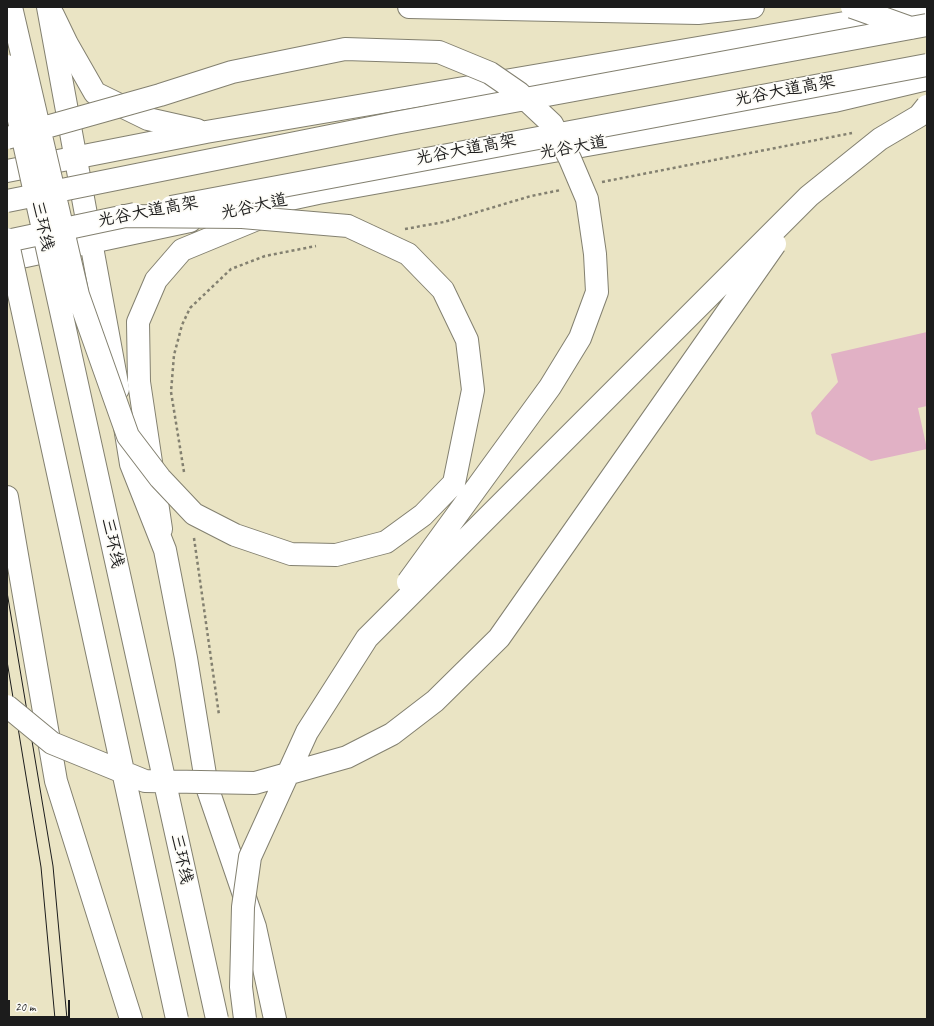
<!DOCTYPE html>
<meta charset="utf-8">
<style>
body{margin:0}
#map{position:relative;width:934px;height:1026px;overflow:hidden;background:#eae4c4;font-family:Caveat,sans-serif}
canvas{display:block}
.frame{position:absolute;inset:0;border:8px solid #1c1c1c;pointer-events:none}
.scale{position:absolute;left:8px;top:1000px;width:62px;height:18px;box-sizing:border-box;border:2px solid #1c1c1c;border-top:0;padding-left:5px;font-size:12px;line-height:14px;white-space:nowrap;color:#1c1c1c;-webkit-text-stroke:3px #fdfcf7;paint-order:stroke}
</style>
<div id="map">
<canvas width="934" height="1026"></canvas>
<div class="frame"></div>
<div class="scale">20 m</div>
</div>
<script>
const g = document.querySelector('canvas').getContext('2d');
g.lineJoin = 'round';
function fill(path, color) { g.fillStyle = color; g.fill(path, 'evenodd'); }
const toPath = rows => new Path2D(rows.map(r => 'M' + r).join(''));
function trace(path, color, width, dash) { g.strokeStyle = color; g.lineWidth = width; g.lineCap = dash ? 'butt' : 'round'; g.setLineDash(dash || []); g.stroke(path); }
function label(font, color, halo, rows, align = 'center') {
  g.font = font + ' Caveat,"LXGW WenKai TC",sans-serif'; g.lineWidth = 3.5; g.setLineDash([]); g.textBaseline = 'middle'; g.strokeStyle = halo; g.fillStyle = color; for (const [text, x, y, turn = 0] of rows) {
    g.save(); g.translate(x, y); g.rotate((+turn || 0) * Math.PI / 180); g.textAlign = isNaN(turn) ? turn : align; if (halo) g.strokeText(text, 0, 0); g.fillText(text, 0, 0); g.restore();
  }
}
fill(toPath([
 [927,332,927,406,918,408,927,449,871,461,816,434,811,413,838,382,831,354]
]), '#e1b1c5');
const primary = toPath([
 [53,15,67,44,95,93,148,119,197,130],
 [7,171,206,132,927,9],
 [225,213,318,193,834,101,927,79],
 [7,260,190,221],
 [161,529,139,382,138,322,156,280,182,250,262,217]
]);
const trunk = toPath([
 [48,7,118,389],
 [409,7,698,13,753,7],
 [125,427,131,464,165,550,186,658,207,787,255,927,275,1019],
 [7,497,56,781,131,1019]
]);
trace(primary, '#838070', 24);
trace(trunk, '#838070', 24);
trace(toPath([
 [602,182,852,133],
 [405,229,444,222,531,196,561,190],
 [184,472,171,392,174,355,182,325,190,308,231,269,265,256,316,246],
 [194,538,219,715]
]), '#838070', 2.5, [3, 3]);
trace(primary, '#fff', 22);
trace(trunk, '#fff', 22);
trace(toPath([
 [7,592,53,866,67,1019],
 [7,661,41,867,55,1019]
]), '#1c1c1c', 1);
const trunkBridge = toPath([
 [11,7,78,295,128,436,160,478,194,514,235,535,291,554,336,555,386,542,423,515,454,483,473,390,467,340,443,290,408,254,348,226,242,217,121,216],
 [852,7,911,28],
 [7,66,217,1019],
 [7,138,160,95,232,72,345,49,439,52,490,73,519,93,552,124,570,159,587,199,595,254,597,292,580,338,550,387,408,582],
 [7,201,395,123,927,25],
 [171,207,927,65],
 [7,239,177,1019],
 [7,241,135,214],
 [7,706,52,743,145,781,255,783,347,757,392,734,435,701,499,638,775,244],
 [245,1019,241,987,243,907,250,857,307,732,367,638,809,196,880,139,919,116,927,106]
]);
trace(trunkBridge, '#838070', 24, []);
trace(trunkBridge, '#fff', 22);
label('17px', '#1c1c1c', '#fdfcf7', [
 ["光谷大道高架",785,91,-11],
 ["光谷大道",573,148,-10],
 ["光谷大道高架",466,150,-11],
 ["光谷大道",254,207,-12],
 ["光谷大道高架",148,212,-11],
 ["三环线",42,226,78],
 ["三环线",112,543,78],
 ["三环线",181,859,78]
]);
</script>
